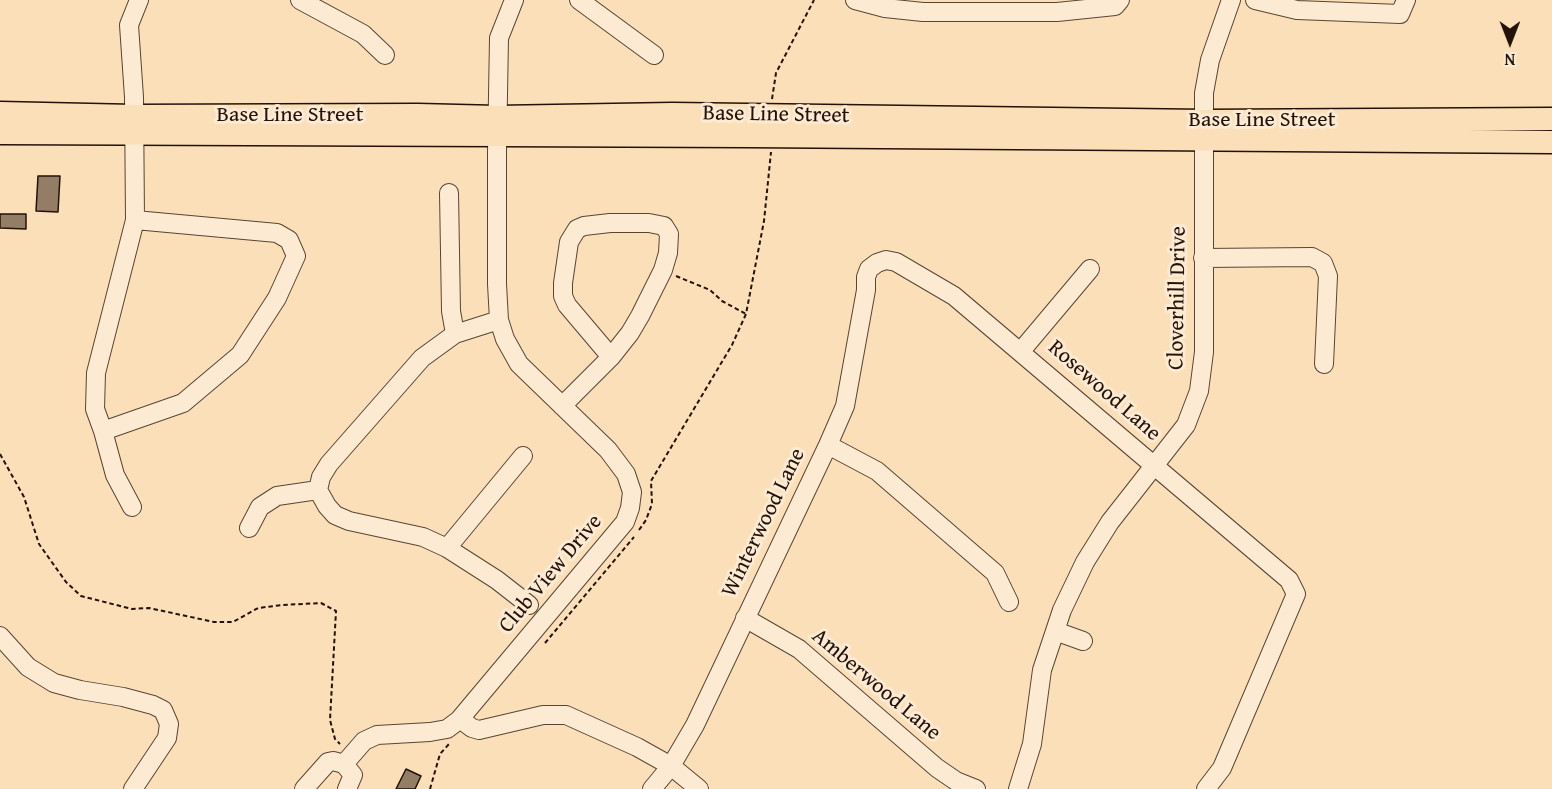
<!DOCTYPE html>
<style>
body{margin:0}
#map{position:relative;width:1552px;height:789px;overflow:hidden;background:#fbdfb9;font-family:"Gentium Book Plus",serif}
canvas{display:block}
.north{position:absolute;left:1480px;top:12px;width:60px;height:60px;-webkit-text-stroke:4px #fcead2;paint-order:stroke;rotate:180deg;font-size:16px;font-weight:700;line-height:24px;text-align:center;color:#231208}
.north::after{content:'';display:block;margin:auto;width:21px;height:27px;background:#231208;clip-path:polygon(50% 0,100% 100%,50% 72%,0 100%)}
</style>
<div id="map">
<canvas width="1552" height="789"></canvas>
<div class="north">N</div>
</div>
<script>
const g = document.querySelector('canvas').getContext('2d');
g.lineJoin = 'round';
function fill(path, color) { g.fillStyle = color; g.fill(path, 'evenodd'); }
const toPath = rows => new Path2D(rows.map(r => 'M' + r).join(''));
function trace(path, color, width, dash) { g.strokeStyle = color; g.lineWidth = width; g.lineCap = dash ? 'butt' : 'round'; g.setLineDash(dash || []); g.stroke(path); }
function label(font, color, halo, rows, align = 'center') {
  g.font = font + ' "Gentium Book Plus",serif'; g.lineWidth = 6; g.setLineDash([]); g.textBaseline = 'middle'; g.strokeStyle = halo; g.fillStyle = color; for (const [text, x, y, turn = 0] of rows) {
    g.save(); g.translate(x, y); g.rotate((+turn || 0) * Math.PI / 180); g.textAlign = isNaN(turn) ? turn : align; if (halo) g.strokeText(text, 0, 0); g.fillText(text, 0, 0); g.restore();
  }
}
const building = toPath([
 [38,176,60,176,58,212,36,211,38,176],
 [0,214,26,214,26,229,0,228,0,214],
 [406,769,421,776,415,789,396,789,406,769]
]);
fill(building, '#937d64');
trace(building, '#231208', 1.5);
const minor = toPath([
 [300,0,363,34,385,55],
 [579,0,654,55],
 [855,0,885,8,923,12,1057,12,1115,6,1120,0],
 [1255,0,1297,10,1400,14,1406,0],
 [449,193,451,311,455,334],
 [1203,258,1312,257,1323,263,1328,276,1324,364],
 [499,320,455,334,422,358,329,464,321,477,318,490,327,506,335,515,349,521,423,537,447,548,497,580,529,605],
 [1021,351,1090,269],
 [562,406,611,357,630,333,640,316,663,270,668,253,669,234,664,226,649,223,610,223,584,226,577,229,569,242,563,283,563,296,567,305,611,357],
 [103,431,183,403,240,355,277,298,296,256,289,240,277,233,135,220],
 [828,445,877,471,995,573,1009,602],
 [132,507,115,475,103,431,95,409,96,373,135,220,134,97,129,25,139,0],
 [249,528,260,507,277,496,318,490],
 [447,548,523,456],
 [745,618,799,649,937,768,956,781,976,789],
 [1055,631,1083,641],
 [0,636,28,667,54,683,80,690,123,697,153,705,163,710,169,724,167,738,133,789],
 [460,719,472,728,479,730,543,715,566,715,637,747,671,766,699,789],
 [344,764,364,741,377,735,430,732,447,729,459,720,625,522,630,508,632,492,626,474,608,450,519,364,505,339,499,320,497,284,497,152,499,38,514,0],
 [304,789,328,762,333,761,344,764,353,775,347,789],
 [652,789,671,766,695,725,828,445,845,406,866,290,866,277,869,269,877,263,886,260,896,262,954,296,1289,580,1296,594,1222,768,1206,789],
 [1018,789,1032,744,1042,670,1062,610,1085,562,1110,522,1186,425,1199,391,1204,352,1204,93,1210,60,1231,0]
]);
const major = toPath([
 [0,113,134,116,418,115,497,117,672,114,1204,121,1552,119],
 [0,133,748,136,1552,142]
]);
trace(minor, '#594534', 20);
trace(major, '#231208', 25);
trace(toPath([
 [772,99,776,73,814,0],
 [676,276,710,290,722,301,746,314],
 [0,454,24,497,39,544,66,582,81,596,132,609,149,608,214,622,233,622,258,608,283,605,321,603,336,611,330,720,335,739,340,744],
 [639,530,646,520,652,504,651,481,732,345,746,314,764,221,771,152],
 [545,643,634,537],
 [430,789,440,754,449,744]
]), '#231208', 2, [4.5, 3]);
trace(minor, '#fcead2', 18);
trace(major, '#fbdfb9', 22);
label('22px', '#231208', '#fcead2', [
 ["Base Line Street",290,115],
 ["Base Line Street",776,115,1],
 ["Base Line Street",1262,120],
 ["Cloverhill Drive",1178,298,-89],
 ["Rosewood Lane",1104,391,41],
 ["Winterwood Lane",764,523,-64],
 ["Club View Drive",551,574,-50],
 ["Amberwood Lane",876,685,40]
]);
</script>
